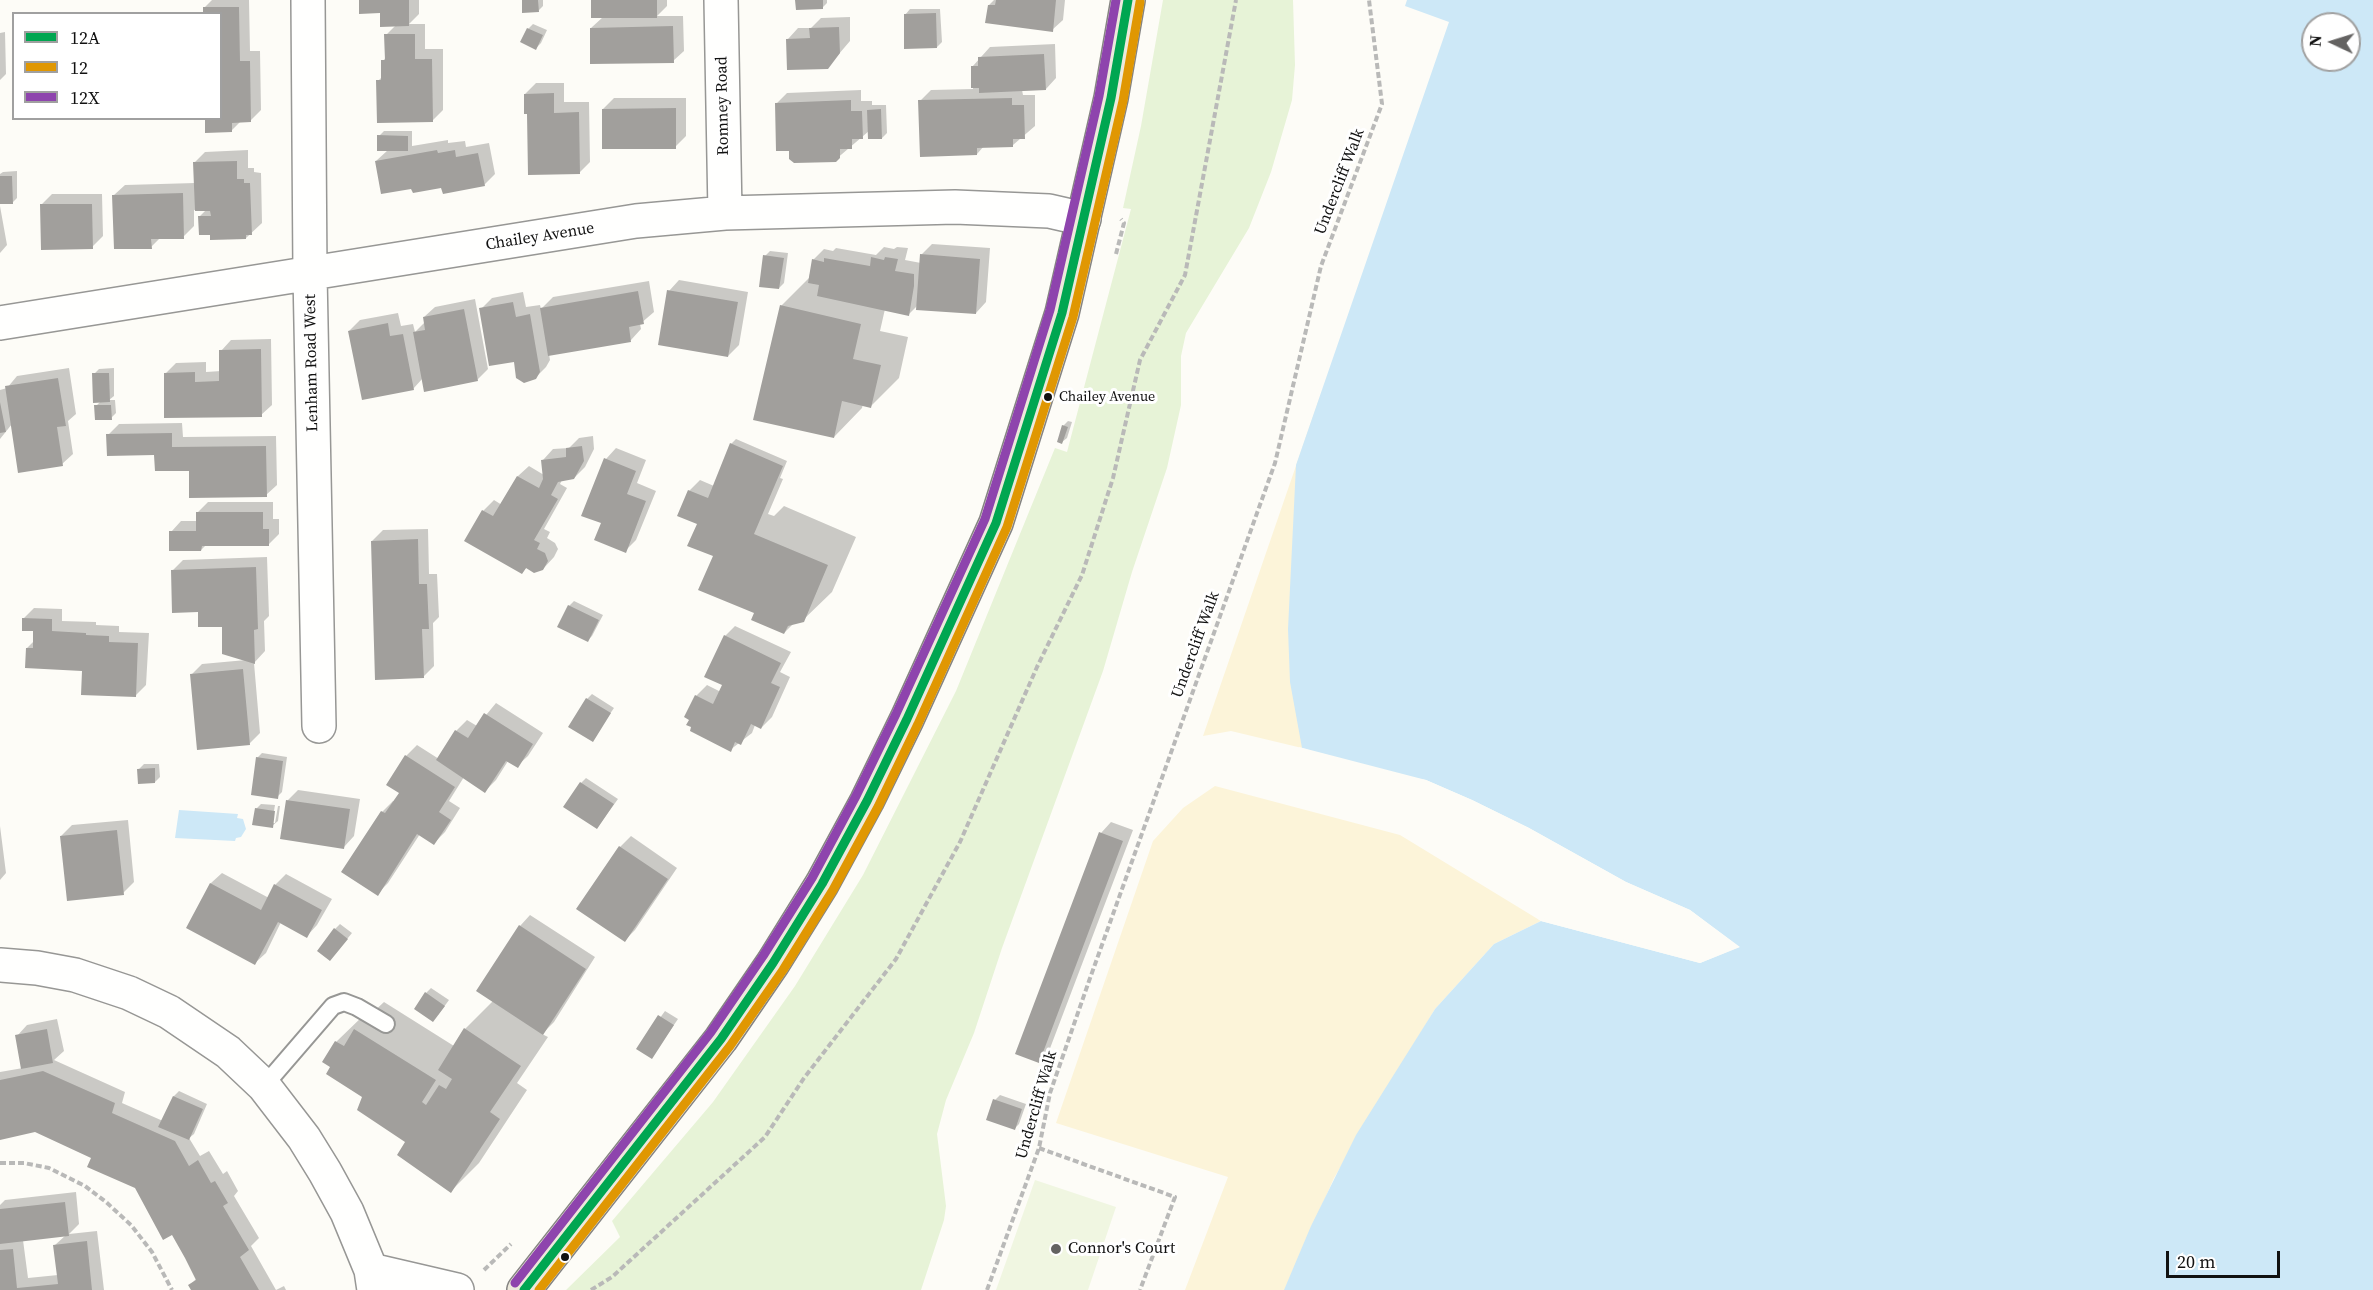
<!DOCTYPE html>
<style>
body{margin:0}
#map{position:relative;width:2373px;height:1290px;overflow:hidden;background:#fdfcf7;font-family:"Source Serif 4",serif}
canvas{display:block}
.legend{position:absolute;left:12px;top:12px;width:210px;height:108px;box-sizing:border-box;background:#fff;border:2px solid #a0a0a0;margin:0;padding:8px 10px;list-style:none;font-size:18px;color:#111}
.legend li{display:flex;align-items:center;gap:12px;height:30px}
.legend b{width:30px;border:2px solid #a0a0a0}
.north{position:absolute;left:2301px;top:12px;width:60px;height:60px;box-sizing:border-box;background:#fff;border:2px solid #a0a0a0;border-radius:50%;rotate:274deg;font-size:16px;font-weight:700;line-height:24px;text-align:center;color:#111}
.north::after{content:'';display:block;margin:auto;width:21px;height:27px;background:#646362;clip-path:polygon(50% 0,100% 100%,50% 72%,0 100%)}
.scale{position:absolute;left:2166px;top:1251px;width:114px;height:27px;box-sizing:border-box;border:3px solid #111;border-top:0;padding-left:8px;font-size:18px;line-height:21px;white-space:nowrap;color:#111;-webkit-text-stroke:4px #fff;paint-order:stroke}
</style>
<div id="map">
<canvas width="2373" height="1290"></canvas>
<ul class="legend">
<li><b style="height:8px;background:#00a651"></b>12A</li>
<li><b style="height:8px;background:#e09702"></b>12</li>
<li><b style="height:8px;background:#8e44ad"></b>12X</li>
</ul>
<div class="north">N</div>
<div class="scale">20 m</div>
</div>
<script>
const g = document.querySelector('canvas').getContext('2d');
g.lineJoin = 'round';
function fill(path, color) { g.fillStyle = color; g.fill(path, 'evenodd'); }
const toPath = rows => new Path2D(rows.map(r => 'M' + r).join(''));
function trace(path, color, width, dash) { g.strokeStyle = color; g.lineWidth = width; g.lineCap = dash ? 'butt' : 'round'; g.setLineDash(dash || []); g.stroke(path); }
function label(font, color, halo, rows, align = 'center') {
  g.font = font + ' "Source Serif 4",serif'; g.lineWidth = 6; g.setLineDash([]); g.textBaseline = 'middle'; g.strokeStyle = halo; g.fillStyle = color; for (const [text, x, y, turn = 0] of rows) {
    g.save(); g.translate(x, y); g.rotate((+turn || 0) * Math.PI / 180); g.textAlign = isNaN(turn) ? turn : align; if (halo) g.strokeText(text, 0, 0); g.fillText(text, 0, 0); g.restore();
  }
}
fill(toPath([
 [1163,0,1293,0,1295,65,1292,100,1271,172,1249,228,1186,333,1181,356,1181,405,1167,468,1132,572,1103,671,1002,948,974,1033,946,1100,937,1134,946,1206,944,1220,921,1290,566,1290,620,1237,612,1221,713,1102,795,986,863,875,956,691,1055,448,1067,452,1131,209,1123,208,1141,126]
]), '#e7f3d7');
fill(toPath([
 [1319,399,1302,748,1231,731,1203,736],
 [1215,786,1400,835,1541,921,1494,944,1435,1009,1334,1178,1285,1290,1185,1290,1228,1177,1056,1123,1153,841,1183,808]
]), '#fcf4d9');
fill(toPath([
 [1035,1180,1116,1207,1088,1290,996,1290]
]), '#f0f6e1');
fill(toPath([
 [1407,0,2373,0,2373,1290,1284,1290,1311,1226,1356,1135,1435,1009,1494,944,1541,921,1700,963,1739,947,1690,910,1626,882,1529,828,1472,800,1426,780,1377,771,1302,748,1290,682,1288,629,1296,465,1449,22,1405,6],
 [2313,24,2349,24,2349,60,2313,60],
 [179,810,238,814,237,818,243,819,246,829,241,837,236,838,235,841,175,838]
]), '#cde8f7');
fill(toPath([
 [1299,747,1426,780,1472,800,1529,828,1626,882,1690,910,1740,947,1700,963,1541,921,1538,919,1542,918,1700,960,1734,946,1689,912,1625,884,1527,830,1470,802,1425,783,1376,773,1301,751]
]), '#fdfcf7');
fill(toPath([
 [212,0,249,0,250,51,260,51,261,110,250,121,241,121,232,130,220,118,220,14,204,8],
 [360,0,419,0,419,14,409,24,425,24,425,49,443,49,443,110,432,121,378,81,382,77,383,61,386,57,386,35,396,25,381,12],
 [523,0,543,0,543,6,538,11],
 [592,0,667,0,667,6,657,16,683,16,684,51,673,61,591,28,603,17],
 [796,0,827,0,827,3,822,8],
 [994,0,1065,0,1063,20,1052,30,989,5],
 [910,9,940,9,942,42,937,47,905,15],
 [850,17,850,41,827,68,788,39,798,28,811,28,821,18],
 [533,24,547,30,541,43,536,48,528,29],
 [5,32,6,74,0,80,0,33],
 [1055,44,1056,78,1046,89,1022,90,1023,95,1035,95,1035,126,1013,145,984,146,977,154,920,101,931,90,973,89,972,67,990,47],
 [536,83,564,83,564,102,589,102,590,162,579,173,529,112,525,94],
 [861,90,861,101,872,101,872,105,886,105,887,133,882,138,869,131,835,160,791,149,776,104,787,93],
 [614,98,686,98,686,136,675,147,603,109],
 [384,131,412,131,412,146,448,140,448,143,465,141,466,147,489,143,495,174,484,185,411,187,376,161,388,150,379,136],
 [248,150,248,168,254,168,254,172,261,173,262,223,246,238,212,233,200,216,207,209,194,210,194,226,183,237,161,237,151,247,114,195,125,185,195,183,195,162,205,152],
 [17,171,17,198,12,203,0,203,0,174,3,172],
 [52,194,102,194,103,236,92,247,41,205],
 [0,206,7,245,0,253],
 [932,244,990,248,986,302,976,313,918,305,909,314,885,309,880,331,908,337,899,378,871,406,863,404,862,408,834,437,781,306,809,278,813,260,824,249,833,251,836,248,876,255,884,247,894,249,897,247,908,248,905,260,921,263,921,255],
 [770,251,788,253,784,283,779,288,765,256],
 [679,280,748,292,739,345,728,356,669,291],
 [649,281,654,312,640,324,641,329,631,340,549,354,550,360,546,367,535,378,515,360,481,309,492,298,523,292,526,307,540,305,541,309,553,297],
 [475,299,488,369,477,380,423,378,413,389,349,331,360,320,398,313,401,326,413,324,415,332,425,322,424,317,435,307],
 [271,339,272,405,261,415,165,374,176,363,206,362,206,372,221,371,221,351,231,340],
 [69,368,76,414,68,421,73,454,62,464,12,424,0,439,0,390,7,388,17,376],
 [114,368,114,396,109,400,115,400,116,413,111,418,96,406,101,401,94,374,99,369],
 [1068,421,1072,422,1067,438,1062,442,1063,426],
 [182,423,183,437,276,436,277,485,266,495,190,469,108,435,119,424],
 [593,436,594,449,585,467,574,478,562,480,560,484,567,488,544,529,550,532,547,538,555,543,558,549,554,557,543,569,527,567,522,573,483,511,494,500,502,505,518,476,529,466,544,475,543,460,553,449,569,448,579,438],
 [736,439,787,461,780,478,783,479,768,514,774,516,784,506,856,537,832,592,803,620,794,623,784,633,756,612,715,555,698,523,689,491,700,480,714,486,731,444],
 [616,448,646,460,637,483,656,491,636,540,625,551,603,523,606,459],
 [208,502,273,502,273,519,279,519,279,534,269,544,206,545,201,550,171,532,181,521,197,521,197,513],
 [428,529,429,574,437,574,439,617,433,623,434,666,423,677,372,541,383,530],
 [267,557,269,616,264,621,265,651,254,663,260,733,249,744,192,674,202,664,246,660,223,626,199,610,172,571,183,560],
 [574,601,603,615,592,636,587,641,569,606],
 [34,608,62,609,62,621,96,622,96,625,119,626,119,632,149,633,146,685,135,696,83,669,27,648,34,641,35,630,23,619],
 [735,626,791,652,780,672,790,677,772,717,761,728,755,725,752,733,730,750,696,696,707,685,721,692,724,685,725,636],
 [592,694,614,708,592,740,587,699],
 [496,703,543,733,528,756,517,766,508,761,496,780,485,791,464,777,449,801,460,808,445,832,434,843,420,834,388,883,377,894,382,812,393,801,395,802,401,792,388,784,406,756,417,745,439,759,456,731,467,720,477,726],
 [262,753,287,757,282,792,277,797,257,758],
 [144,764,159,764,160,777,155,782,139,769],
 [586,778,618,799,597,828,581,783],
 [298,790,360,799,354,836,344,847,287,801],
 [261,804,275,805,272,823,275,823,278,806,280,806,278,821,272,826,256,809],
 [128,820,134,882,123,893,61,836,72,825],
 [1111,822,1133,830,1049,1051,1039,1061,1017,1053,1101,833],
 [0,826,6,873,0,880],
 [631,836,677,868,635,930,625,940,578,909,620,847],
 [222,873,269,898,275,885,286,874,332,899,317,925,307,936,281,922,266,953,255,963,188,927,211,883],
 [530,915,595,957,554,1022,542,1034,548,1037,517,1083,527,1090,479,1163,451,1191,364,1097,324,1061,336,1042,365,1014,369,1016,384,1002,454,1046,465,1029,493,1001,520,926],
 [340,924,352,933,335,954,335,929],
 [431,988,449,1000,438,1015,426,993],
 [665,1011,678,1019,652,1057,638,1048],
 [57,1019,64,1051,54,1060,125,1092,122,1103,163,1121,174,1096,179,1091,207,1104,194,1134,189,1138,200,1156,209,1151,223,1174,227,1171,238,1191,234,1196,259,1238,251,1246,276,1290,284,1286,286,1290,193,1290,190,1285,197,1278,172,1233,136,1186,93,1158,35,1131,0,1138,0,1072,23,1068,17,1036,27,1025],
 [1000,1095,1026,1104,1019,1124,1014,1129,995,1100],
 [76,1192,79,1224,69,1234,97,1231,104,1290,0,1290,0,1205,5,1200],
 [66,1235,55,1245,58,1275,28,1278,23,1240]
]), '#0003');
fill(toPath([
 [359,0,409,0,409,26,380,27,380,13,359,14],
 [522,0,538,0,539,12,522,13],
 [591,0,657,0,657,18,591,18],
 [795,0,823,0,823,9,796,10],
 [996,0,1056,0,1053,32,985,23,988,5,995,5],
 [203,7,239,7,240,61,250,61,251,122,232,123,232,132,205,133,205,118,220,118,220,14,203,14],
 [936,13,937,48,904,49,904,14],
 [673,26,674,63,590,64,590,28],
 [839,27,840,53,828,69,787,70,786,39,810,38,809,28],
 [527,28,543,35,536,50,520,42],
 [384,34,415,34,415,59,432,59,433,122,377,123,376,80,381,80,381,60,385,60],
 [1044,54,1046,90,979,93,979,88,971,88,971,66,978,66,978,57],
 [554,93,554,113,579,112,580,174,528,175,527,114,524,114,524,94],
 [1012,98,1012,105,1024,105,1025,139,1013,139,1013,147,977,148,977,155,920,157,918,100],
 [851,100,851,111,862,111,863,139,852,139,852,149,840,149,840,158,836,162,794,163,789,159,789,151,776,151,775,103],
 [676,108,676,149,602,149,602,109],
 [881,109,882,139,868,139,867,110],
 [377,135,408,136,408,151,377,151],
 [437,150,438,153,455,150,456,157,478,153,485,186,443,194,441,188,413,193,411,189,381,194,375,161],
 [237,161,237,179,244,179,244,183,250,183,252,235,246,235,246,239,210,240,210,235,199,235,198,216,211,216,210,211,195,211,193,162],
 [0,176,12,176,13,204,0,204],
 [183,193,184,239,151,239,152,249,114,249,112,195],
 [40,204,92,204,93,249,41,250],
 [920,254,980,259,976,314,916,310],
 [763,255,784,258,779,289,759,287],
 [871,257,884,260,885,257,898,259,895,271,914,274,914,286,909,316,817,296,819,285,808,283,812,259,824,262,824,258,870,266],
 [667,290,738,302,728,357,658,345],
 [638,291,644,324,629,327,631,342,548,356,540,308],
 [513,302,516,317,530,314,540,372,536,379,524,383,516,378,514,362,489,366,479,308],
 [780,305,861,324,853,359,881,365,871,408,842,401,834,438,753,420],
 [464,309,478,381,424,392,413,332,425,330,423,317],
 [388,323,390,336,403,334,414,390,362,400,348,331],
 [261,349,262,417,164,418,164,373,195,372,195,382,219,381,219,350],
 [92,373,109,373,110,402,93,403],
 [58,378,66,426,57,427,63,466,18,473,5,386],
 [0,402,6,432,0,433],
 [94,405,111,405,112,420,95,420],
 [1062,425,1068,427,1062,444,1057,442],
 [172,433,172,447,266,446,267,497,189,498,189,471,155,471,154,455,107,456,106,434],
 [730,443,783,466,754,534,828,565,804,622,788,626,784,634,751,620,754,613,698,590,713,556,687,546,697,524,677,516,688,490,708,498],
 [582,446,584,461,574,479,558,482,551,495,558,499,534,540,540,543,537,549,545,553,548,561,543,570,534,573,526,568,522,574,464,541,482,510,493,516,517,476,539,488,543,479,541,460,566,457,566,448],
 [604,458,636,471,627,494,646,501,626,553,594,540,601,523,581,516],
 [196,512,263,512,263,529,269,529,269,546,202,546,201,551,169,551,169,531,196,531],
 [418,539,419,584,427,584,429,629,422,629,424,678,375,680,371,541],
 [256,567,258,629,254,630,255,664,222,654,222,627,198,627,198,612,172,613,171,570],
 [568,605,599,620,588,642,557,627],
 [22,618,52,619,52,631,86,633,86,635,109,636,109,642,138,643,136,697,81,695,82,671,25,668,26,648,33,648,33,631,22,631],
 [724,635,781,663,771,683,780,687,761,729,751,724,741,745,735,742,731,752,690,731,691,727,686,725,689,720,684,717,695,695,713,704,722,685,704,677],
 [243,669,250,745,197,750,190,674],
 [586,698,611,713,593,742,568,727],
 [484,713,533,744,518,768,506,761,485,793,436,760,455,730,468,738],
 [405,755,455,787,439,812,451,820,434,845,417,834,378,896,341,872,381,811,385,813,399,793,386,785],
 [256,757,283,761,278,799,251,795],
 [155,768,155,783,138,784,137,769],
 [580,782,614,804,597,829,563,807],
 [286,800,350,809,344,849,280,839],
 [255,808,275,811,273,828,252,825],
 [117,830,124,895,67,901,60,836],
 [1099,832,1123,841,1039,1063,1015,1054],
 [619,846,668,879,625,942,576,909],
 [210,883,261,910,274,884,322,910,307,938,278,922,255,965,186,928],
 [519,925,586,969,543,1035,476,991],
 [334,928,348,939,330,961,317,951],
 [425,992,445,1006,433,1022,414,1009],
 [658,1015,674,1025,652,1059,636,1049],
 [464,1028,521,1066,490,1112,500,1119,451,1193,397,1155,405,1142,357,1110,362,1097,326,1074,330,1067,322,1062,335,1041,344,1046,354,1029,436,1080,422,1102,426,1105,439,1085,446,1089,452,1079,438,1070],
 [47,1029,53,1063,21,1069,15,1035],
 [43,1071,115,1103,112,1113,175,1141,189,1166,198,1160,211,1183,215,1181,228,1203,223,1206,249,1250,240,1257,259,1290,191,1290,188,1285,196,1280,185,1258,172,1235,163,1240,135,1188,87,1167,91,1158,35,1132,0,1140,0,1080],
 [173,1096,203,1109,189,1140,158,1127],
 [993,1099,1022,1109,1015,1130,986,1120],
 [65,1202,69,1236,0,1244,0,1209],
 [87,1241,92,1290,0,1290,0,1250,13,1249,17,1288,58,1284,53,1245]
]), '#a19f9c');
const service = toPath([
 [264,1086,333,1006,344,1002,357,1007,386,1024]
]);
const minor = toPath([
 [308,0,310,274,319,726],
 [721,0,725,213],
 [0,323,636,221,725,213,955,207,1049,211,1084,219],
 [0,965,37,968,75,975,129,993,169,1012,228,1052,264,1086,304,1138,325,1172,347,1212,371,1270,374,1290],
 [371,1270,457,1290]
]);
const primary = toPath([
 [524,1290,721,1039,773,963,822,884,867,801,907,719,996,523,1062,313,1111,98,1128,0]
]);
trace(service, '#979795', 20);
trace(minor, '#979795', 36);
trace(primary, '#858482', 36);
trace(toPath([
 [1116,254,1124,223,1121,219],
 [1039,1148,1175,1197,1140,1290],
 [0,1163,24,1163,49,1168,85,1186,106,1202,131,1225,152,1252,172,1290],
 [484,1270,511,1244],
 [591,1290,612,1277,765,1137,804,1078,896,959,960,842,1037,667,1082,575,1113,478,1140,360,1185,275,1236,0],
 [987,1290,1039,1148,1050,1093,1089,981,1275,463,1321,266,1382,104,1369,0]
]), '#b9b9b8', 4, [6, 3]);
trace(service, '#fffffe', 16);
trace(minor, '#fffffe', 33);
trace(primary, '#ede9dc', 33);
trace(toPath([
 [524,1290,721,1039,773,963,822,884,867,801,907,719,996,523,1062,313,1111,98,1128,0]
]), '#00a651', 9);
trace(toPath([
 [539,1290,730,1046,783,970,833,890,878,807,918,724,1007,527,1073,317,1123,101,1140,2]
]), '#e09702', 9);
trace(toPath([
 [515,1283,711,1032,763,956,812,878,856,796,896,714,985,519,1050,310,1099,96,1116,0]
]), '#8e44ad', 9);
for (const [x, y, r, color] of [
 [1048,397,5,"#111"],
 [1056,1249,6,"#646362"],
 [565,1257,5,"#111"]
]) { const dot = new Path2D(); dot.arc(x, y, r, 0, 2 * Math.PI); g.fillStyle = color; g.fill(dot); trace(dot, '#fff', 2); }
label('14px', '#111', '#fff', [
 ["Chailey Avenue",1059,397]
], 'left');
label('16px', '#111', '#fff', [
 ["Romney Road",723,106,-91],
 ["Undercliff Walk",1340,182,-69],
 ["Chailey Avenue",540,237,-9],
 ["Lenham Road West",312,363,-91],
 ["Undercliff Walk",1196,645,-70],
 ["Undercliff Walk",1037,1105,-74]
]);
label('16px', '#111', '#fff', [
 ["Connor's Court",1068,1249]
], 'left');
</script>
